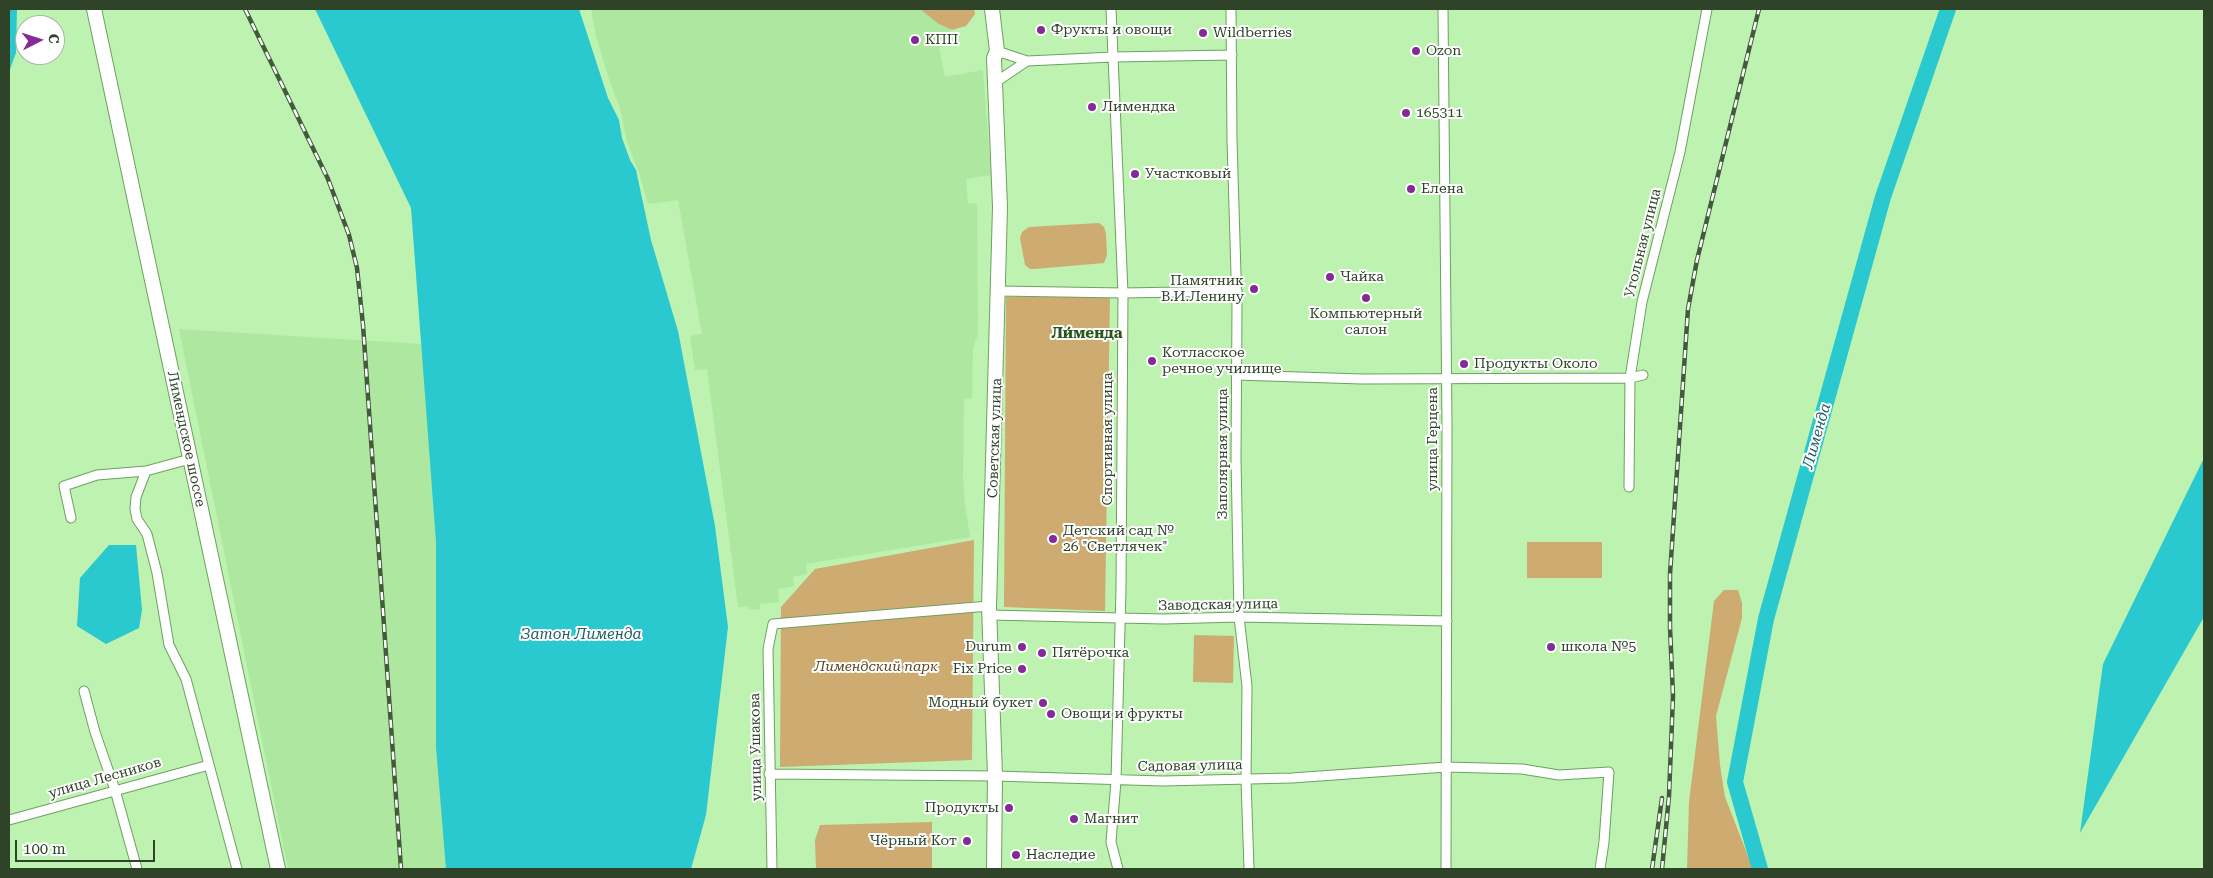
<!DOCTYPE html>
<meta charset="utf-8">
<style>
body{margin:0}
#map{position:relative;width:2213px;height:878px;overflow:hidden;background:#bdf2b0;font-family:"Roboto Serif",serif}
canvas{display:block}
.frame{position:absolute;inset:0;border:10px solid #2e4328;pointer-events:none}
.north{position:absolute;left:15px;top:15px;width:50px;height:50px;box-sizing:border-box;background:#fff;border:1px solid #abb4a9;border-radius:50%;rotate:85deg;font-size:14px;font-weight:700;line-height:20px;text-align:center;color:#2e4328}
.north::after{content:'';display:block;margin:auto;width:18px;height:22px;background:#842b98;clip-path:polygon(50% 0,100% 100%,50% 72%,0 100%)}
.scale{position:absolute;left:15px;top:840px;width:140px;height:22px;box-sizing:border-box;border:2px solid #2e4328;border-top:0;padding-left:6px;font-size:15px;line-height:18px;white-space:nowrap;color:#2e4328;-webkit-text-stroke:4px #fff;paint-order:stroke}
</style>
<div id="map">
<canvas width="2213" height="878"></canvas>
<div class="frame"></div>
<div class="north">С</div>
<div class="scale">100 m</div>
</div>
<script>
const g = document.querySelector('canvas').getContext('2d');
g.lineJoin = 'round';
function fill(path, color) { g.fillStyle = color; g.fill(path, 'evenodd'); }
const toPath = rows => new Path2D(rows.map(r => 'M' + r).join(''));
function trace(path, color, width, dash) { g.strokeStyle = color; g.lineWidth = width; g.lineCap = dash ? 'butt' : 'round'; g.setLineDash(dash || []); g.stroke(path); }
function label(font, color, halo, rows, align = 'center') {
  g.font = font + ' "Roboto Serif",serif'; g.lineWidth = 4; g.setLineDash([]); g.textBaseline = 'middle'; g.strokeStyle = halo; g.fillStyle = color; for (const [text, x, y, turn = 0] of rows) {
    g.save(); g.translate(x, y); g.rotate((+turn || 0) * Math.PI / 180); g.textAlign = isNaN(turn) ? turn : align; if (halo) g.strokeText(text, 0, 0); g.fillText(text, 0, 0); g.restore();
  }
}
fill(toPath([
 [591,9,946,9,952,44,939,47,945,77,983,70,991,175,966,179,968,204,977,203,978,334,973,348,972,398,964,399,963,478,965,504,970,537,806,564,807,574,793,577,794,586,778,589,779,602,760,604,760,609,749,610,748,606,738,607,707,369,695,370,690,336,702,334,678,200,648,204,639,173,627,142,620,108,609,79,596,36],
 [179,329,421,344,489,869,288,869]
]), '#aee8a0');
fill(toPath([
 [920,9,974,9,975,14,966,26,952,30,939,24],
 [1099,223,1104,227,1106,234,1107,255,1104,263,1035,269,1030,269,1025,265,1020,238,1022,232,1029,227],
 [1110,295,1105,611,1004,607,1006,297],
 [974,540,972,760,780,767,781,607,815,569],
 [1527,542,1602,542,1602,578,1527,578],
 [1724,590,1738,590,1742,603,1742,618,1716,716,1720,765,1725,797,1753,869,1687,869,1689,802,1714,601],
 [1194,635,1234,636,1233,683,1193,682],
 [932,822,932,869,816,869,815,840,820,825]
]), '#ceab71');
fill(toPath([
 [9,9,17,9,16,53,9,72],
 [315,9,579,9,608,98,619,120,622,138,630,160,636,170,651,240,678,331,715,526,728,627,706,815,691,869,446,869,436,747,436,542,411,208],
 [2204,458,2204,617,2080,833,2103,664],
 [109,545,136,545,142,610,139,628,106,644,77,626,80,578]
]), '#2ac8cf');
trace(toPath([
 [1760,869,1735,782,1766,619,1883,197,1948,9]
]), '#2ac8cf', 16);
const street = toPath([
 [1111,9,1123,293,1121,588,1116,781,1111,842,1118,869],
 [1231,9,1232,140,1237,308,1236,458,1239,617,1247,686,1246,780,1249,869],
 [1443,9,1447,425,1446,869],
 [997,51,1027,61,1113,57,1232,55],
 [996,82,1027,61],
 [999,291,1123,293,1237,291],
 [1236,375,1362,379,1630,378,1643,375],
 [146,471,136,497,135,509,137,519,147,534,157,573,169,645,186,679,237,869],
 [1629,487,1630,378,1642,302,1680,152,1707,9],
 [71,518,64,486,97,475,146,471,190,459],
 [990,615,1164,619,1239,617,1447,621],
 [84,691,95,732,115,790,137,869],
 [769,774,995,776,1163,781,1292,778,1446,767,1522,769,1559,775,1609,772,1604,842,1600,869],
 [9,820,209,765],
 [772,869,768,649,773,624,989,606]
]);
const primary = toPath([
 [94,9,278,869],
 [992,9,997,51,994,58,1000,207,989,606,995,776,994,869]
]);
trace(street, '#6fa062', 11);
trace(primary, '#6fa062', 16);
trace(street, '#fff', 9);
trace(primary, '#fff', 14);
const rail = toPath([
 [245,9,328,179,349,235,357,268,363,325,401,869],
 [1652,869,1662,798],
 [1662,869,1669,796,1673,696,1670,627,1670,574,1688,309,1697,260,1759,9]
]);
trace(rail, '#425b3b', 4.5);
trace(rail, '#fff', 2.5, [8]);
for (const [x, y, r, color] of [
 [1041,30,5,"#842b98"],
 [1203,33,5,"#842b98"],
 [915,40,5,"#842b98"],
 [1416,51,5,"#842b98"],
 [1092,107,5,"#842b98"],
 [1406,113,5,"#842b98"],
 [1135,174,5,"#842b98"],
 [1411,189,5,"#842b98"],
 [1330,277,5,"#842b98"],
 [1254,289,5,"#842b98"],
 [1366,298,5,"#842b98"],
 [1152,361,5,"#842b98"],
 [1464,364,5,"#842b98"],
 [1053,539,5,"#842b98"],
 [1022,647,5,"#842b98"],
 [1551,647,5,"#842b98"],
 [1042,653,5,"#842b98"],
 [1022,669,5,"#842b98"],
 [1043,703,5,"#842b98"],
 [1051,714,5,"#842b98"],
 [1009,808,5,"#842b98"],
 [1074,819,5,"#842b98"],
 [967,841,5,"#842b98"],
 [1016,855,5,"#842b98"]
]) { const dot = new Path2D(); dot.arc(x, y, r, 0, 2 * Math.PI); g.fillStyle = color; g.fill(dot); trace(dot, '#fff', 2); }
label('14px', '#2e4328', '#fff', [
 ["Фрукты и овощи",1051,30],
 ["Wildberries",1213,33],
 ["КПП",925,40],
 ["Ozon",1426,51],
 ["Лимендка",1102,107],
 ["165311",1416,113],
 ["Участковый",1145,174],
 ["Елена",1421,189],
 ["Чайка",1340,277],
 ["Памятник",1244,281,"right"],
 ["В.И.Ленину",1244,297,"right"],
 ["Компьютерный",1366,314,"center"],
 ["салон",1366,330,"center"],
 ["Котласское",1162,353],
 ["речное училище",1162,369],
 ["Продукты Около",1474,364],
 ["Детский сад №",1063,531],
 ["26 \"Светлячек\"",1063,547],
 ["Durum",1012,647,"right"],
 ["школа №5",1561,647],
 ["Пятёрочка",1052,653],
 ["Fix Price",1012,669,"right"],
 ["Модный букет",1033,703,"right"],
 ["Овощи и фрукты",1061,714],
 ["Продукты",999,808,"right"],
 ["Магнит",1084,819],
 ["Чёрный Кот",957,841,"right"],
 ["Наследие",1026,855]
], 'left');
label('14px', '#2e4328', '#fff', [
 ["Угольная улица",1643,243,-76],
 ["Советская улица",995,438,-88],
 ["Лимендское шоссе",186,439,78],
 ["Спортивная улица",1108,439,-90],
 ["улица Герцена",1433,439,-90],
 ["Заполярная улица",1223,454,-90],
 ["Заводская улица",1218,605,-1],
 ["улица Ушакова",756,747,-91],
 ["Садовая улица",1190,766,-1],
 ["улица Лесников",105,778,-16]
]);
label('italic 14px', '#5e4823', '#fff', [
 ["Лимендский парк",876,667]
]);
label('bold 15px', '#27561b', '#fff', [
 ["Ли́менда",1087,334]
]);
label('italic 15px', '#235e61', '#fff', [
 ["Лименда",1817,436,-74],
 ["Затон Лименда",581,635]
]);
</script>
